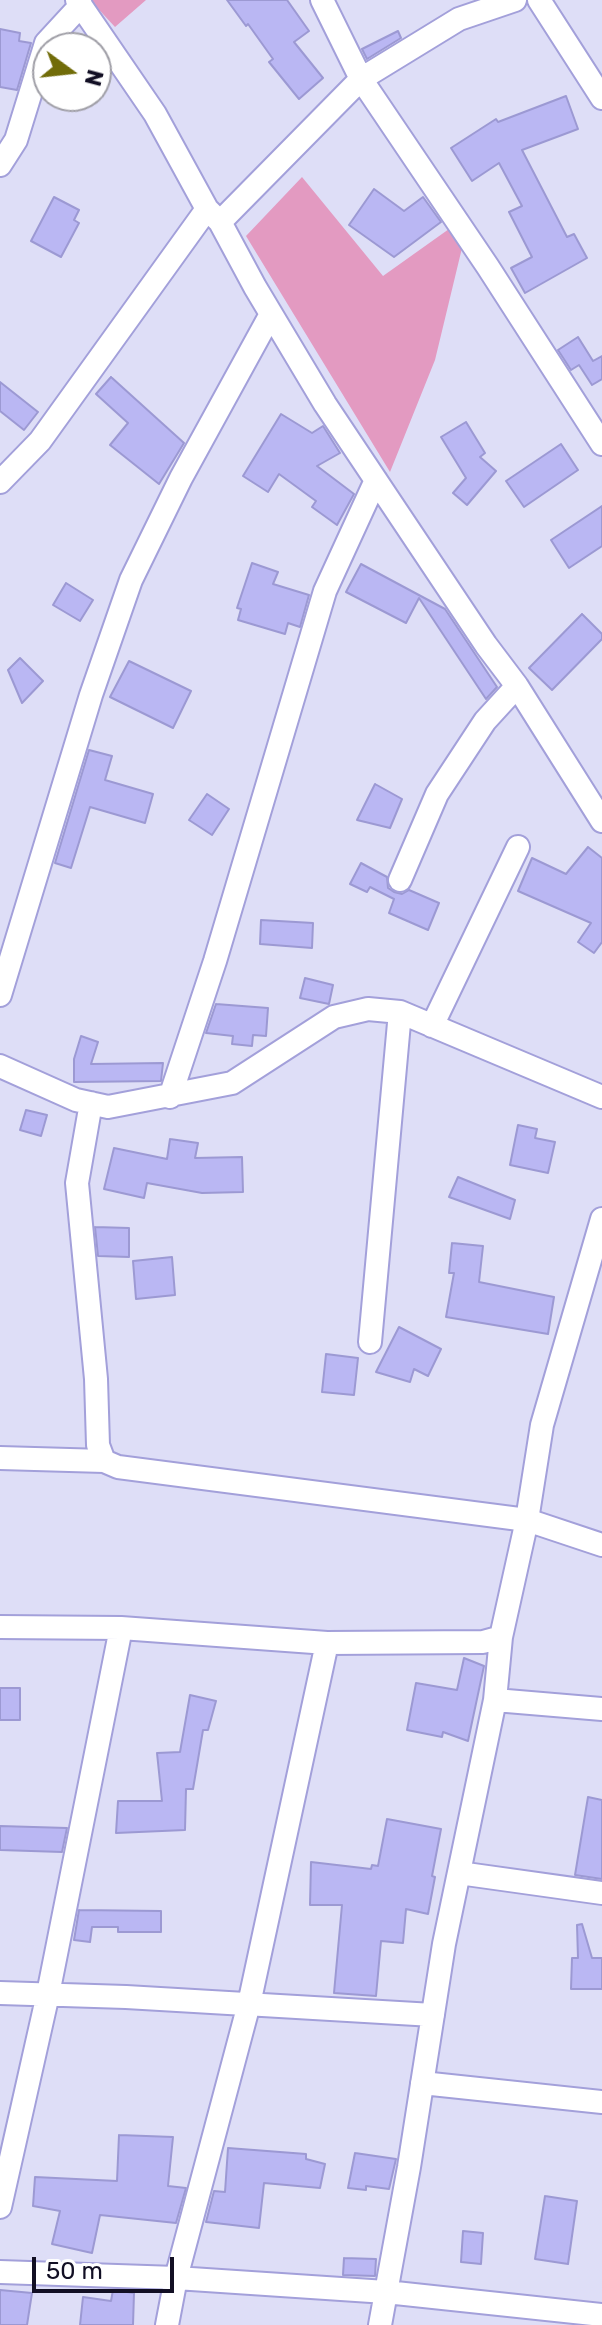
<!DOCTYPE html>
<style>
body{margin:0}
#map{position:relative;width:602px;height:2325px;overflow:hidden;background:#dedef7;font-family:Rubik,sans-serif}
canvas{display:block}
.north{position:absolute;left:32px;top:32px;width:80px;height:80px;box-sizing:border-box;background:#fff;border:2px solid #a09fa7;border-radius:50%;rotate:105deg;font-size:22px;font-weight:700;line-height:32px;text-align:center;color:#120f24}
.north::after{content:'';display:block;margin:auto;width:28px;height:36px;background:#716c09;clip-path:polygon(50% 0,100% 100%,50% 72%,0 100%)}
.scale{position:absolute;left:32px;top:2257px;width:142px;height:36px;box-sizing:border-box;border:4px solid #120f24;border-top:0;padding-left:10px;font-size:24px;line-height:28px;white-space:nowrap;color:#120f24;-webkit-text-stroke:6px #fff;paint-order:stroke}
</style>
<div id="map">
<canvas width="602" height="2325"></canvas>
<div class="north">N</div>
<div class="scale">50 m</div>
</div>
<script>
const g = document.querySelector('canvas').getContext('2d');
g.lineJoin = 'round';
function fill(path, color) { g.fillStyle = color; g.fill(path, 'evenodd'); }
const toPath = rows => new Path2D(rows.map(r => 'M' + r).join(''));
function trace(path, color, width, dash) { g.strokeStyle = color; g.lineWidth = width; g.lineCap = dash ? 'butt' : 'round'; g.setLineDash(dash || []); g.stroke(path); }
fill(toPath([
 [90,0,146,0,115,27],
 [302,177,383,276,449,229,462,248,435,360,390,472,246,236]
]), '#e39ac1');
const building = toPath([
 [227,0,287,0,309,31,294,42,323,78,299,99,269,62,273,59,248,24,246,26,227,0],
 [0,29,20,33,19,41,31,43,17,90,0,87,0,29],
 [398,31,401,38,367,59,362,49,398,31],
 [566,96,578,129,522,150,567,237,574,234,587,258,525,293,511,268,532,257,509,212,522,206,499,163,472,181,451,148,496,119,498,122,566,96],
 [374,189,404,211,423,197,441,222,394,257,349,225,374,189],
 [54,197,79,210,74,220,79,223,61,257,31,241,54,197],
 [578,337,593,361,602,356,602,379,592,385,579,365,571,370,558,350,578,337],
 [111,377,184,443,159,484,110,445,128,423,96,394,111,377],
 [0,382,38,412,24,430,0,411,0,382],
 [281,414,312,433,323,426,340,453,317,466,354,494,337,525,312,507,316,501,279,474,268,492,243,476,281,414],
 [466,422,485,453,480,457,496,471,467,505,453,493,466,478,441,437,466,422],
 [561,444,578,470,524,507,506,481,561,444],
 [602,506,602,546,569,568,551,540,602,506],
 [252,563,278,572,273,584,309,595,300,627,288,623,285,634,238,620,241,609,237,608,252,563],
 [361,564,445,609,497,687,486,699,419,598,406,623,346,592,361,564],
 [66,583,93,600,80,621,53,605,66,583],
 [582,614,602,634,602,639,552,690,529,668,582,614],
 [20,658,43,681,22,703,8,670,20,658],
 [129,661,191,691,173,728,110,697,129,661],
 [89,750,112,756,105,780,153,794,145,823,90,807,71,868,55,863,89,750],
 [375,784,402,799,390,828,357,820,375,784],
 [207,794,229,809,212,835,189,820,207,794],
 [588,847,602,858,602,942,594,953,578,942,591,923,518,891,532,858,566,874,588,847],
 [361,863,387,877,388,888,394,892,402,894,409,890,439,903,428,930,389,913,394,899,370,887,367,892,350,884,361,863],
 [261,920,313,923,312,948,260,944,261,920],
 [305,978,333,985,329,1004,300,998,305,978],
 [216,1004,268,1008,266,1036,253,1035,252,1046,232,1044,233,1036,206,1033,216,1004],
 [81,1036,98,1042,91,1064,163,1063,161,1081,74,1082,74,1059,81,1036],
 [26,1110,47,1115,41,1136,20,1130,26,1110],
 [518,1125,537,1129,535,1138,555,1142,548,1173,510,1165,518,1125],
 [170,1139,198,1143,195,1158,242,1157,243,1192,202,1193,147,1183,144,1198,104,1189,114,1148,167,1159,170,1139],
 [458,1177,515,1200,510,1219,449,1197,458,1177],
 [95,1227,129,1228,129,1257,98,1256,95,1227],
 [452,1243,483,1246,479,1282,554,1297,548,1334,446,1317,454,1273,449,1273,452,1243],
 [172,1257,175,1295,136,1299,133,1261,172,1257],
 [399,1327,441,1349,428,1376,414,1369,410,1382,376,1372,399,1327],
 [326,1354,358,1358,354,1395,322,1392,326,1354],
 [464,1658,484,1666,468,1741,443,1732,442,1737,407,1730,416,1683,457,1690,464,1658],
 [0,1688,20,1688,20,1720,0,1720,0,1688],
 [190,1695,216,1701,208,1730,203,1730,193,1789,186,1789,185,1830,116,1833,118,1801,162,1801,157,1753,180,1752,190,1695],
 [588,1797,602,1800,602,1879,575,1875,588,1797],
 [387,1819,441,1829,432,1876,435,1877,428,1914,406,1909,403,1943,381,1941,376,1996,334,1993,342,1905,310,1905,311,1862,371,1869,372,1865,378,1866,387,1819],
 [0,1826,67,1828,62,1852,0,1850,0,1826],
 [79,1910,161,1911,161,1932,118,1932,118,1927,92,1927,90,1942,74,1940,79,1910],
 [582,1924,592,1958,602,1958,602,1989,571,1989,572,1958,578,1958,577,1925,582,1924],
 [119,2135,173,2137,168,2186,186,2188,176,2223,100,2215,92,2253,52,2244,60,2211,33,2206,35,2177,117,2181,119,2135],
 [228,2148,306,2154,306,2159,325,2164,320,2188,264,2183,259,2228,206,2222,214,2191,225,2192,228,2148],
 [355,2153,396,2159,389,2189,366,2186,366,2190,348,2188,355,2153],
 [545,2196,577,2201,568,2264,535,2259,545,2196],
 [463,2231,483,2233,481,2264,461,2262,463,2231],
 [344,2258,376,2259,375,2276,343,2275,344,2258],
 [0,2290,32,2293,27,2325,0,2325,0,2290],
 [113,2290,134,2293,133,2325,80,2325,83,2297,111,2301,113,2290]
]);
fill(building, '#bab7f3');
trace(building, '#9c99d3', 2);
const street = toPath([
 [77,0,155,114,207,209,220,222,255,287,325,404,486,645,517,686,602,821],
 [322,0,361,79,488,267,602,444],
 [539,0,602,98],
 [0,165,16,140,46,43,81,5],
 [220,222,361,79,459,19,515,0],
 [0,482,40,441,207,209],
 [400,880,437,794,485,721,517,686],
 [0,995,91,695,131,580,181,478,271,314],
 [432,1026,518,847],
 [0,1066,76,1100,108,1107,232,1083,334,1017,368,1009,400,1012,602,1097],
 [170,1097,215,961,325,591,376,480],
 [91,1103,77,1183,96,1379,98,1445,104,1461],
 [370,1342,400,1012],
 [0,1458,104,1461,118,1467,527,1520,542,1425,602,1219],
 [0,1627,121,1628,327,1643,483,1642,501,1637,527,1520,602,1545],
 [495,1700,602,1709],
 [459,1873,602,1893],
 [0,1993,126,1997,433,2015],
 [422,2083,602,2102],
 [0,2207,48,1994,121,1628],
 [0,2272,176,2278,386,2292,602,2315],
 [167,2325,176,2278,249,2004,327,1643],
 [380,2325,409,2167,444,1944,495,1700,501,1637]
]);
trace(street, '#a3a0da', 26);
trace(street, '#fff', 22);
</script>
